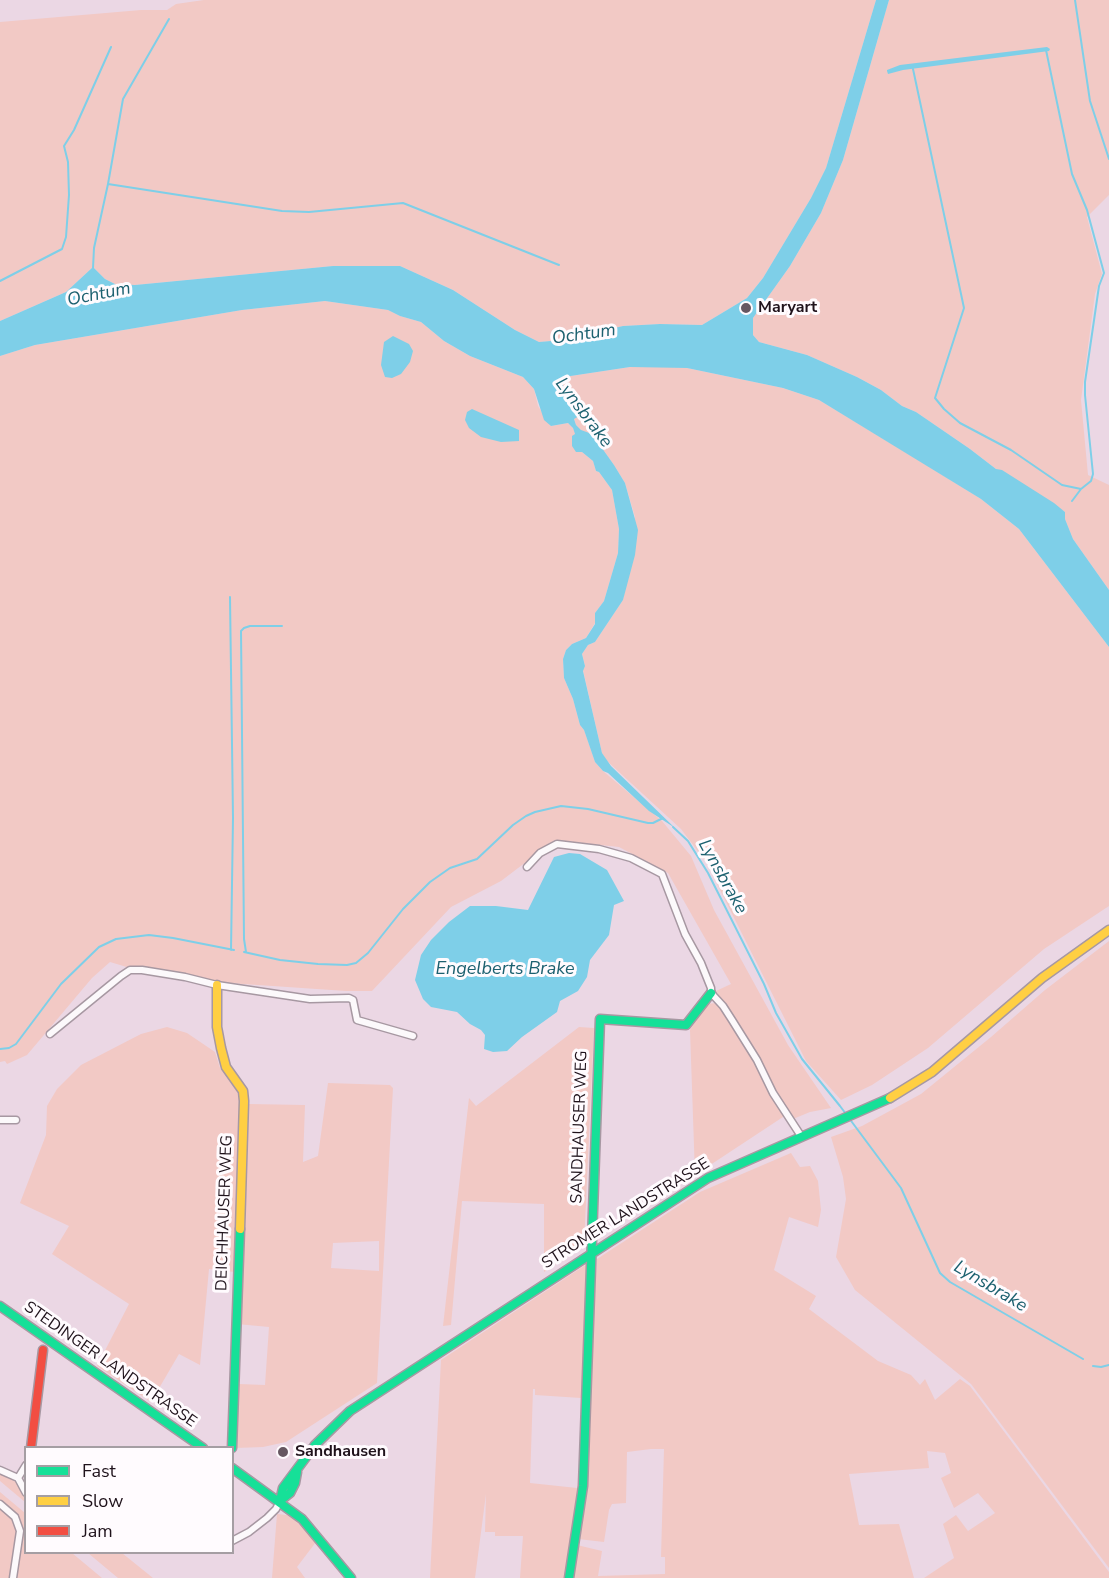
<!DOCTYPE html>
<style>
body{margin:0}
#map{position:relative;width:1109px;height:1578px;overflow:hidden;background:#ebd7e4;font-family:"Nunito Sans",sans-serif}
canvas{display:block}
.legend{position:absolute;left:24px;top:1446px;width:210px;height:108px;box-sizing:border-box;background:#fffbfe;border:2px solid #a59ea3;margin:0;padding:8px 10px;list-style:none;font-size:18px;color:#1f121b}
.legend li{display:flex;align-items:center;gap:12px;height:30px}
.legend b{width:30px;border:2px solid #a59ea3}
</style>
<div id="map">
<canvas width="1109" height="1578"></canvas>
<ul class="legend">
<li><b style="height:8px;background:#16e098"></b>Fast</li>
<li><b style="height:8px;background:#ffcf43"></b>Slow</li>
<li><b style="height:8px;background:#f24e42"></b>Jam</li>
</ul>
</div>
<script>
const g = document.querySelector('canvas').getContext('2d');
g.lineJoin = 'round';
function fill(path, color) { g.fillStyle = color; g.fill(path, 'evenodd'); }
const toPath = rows => new Path2D(rows.map(r => 'M' + r).join(''));
function trace(path, color, width, dash) { g.strokeStyle = color; g.lineWidth = width; g.lineCap = dash ? 'butt' : 'round'; g.setLineDash(dash || []); g.stroke(path); }
function label(font, color, halo, rows, align = 'center') {
  g.font = font + ' "Nunito Sans",sans-serif'; g.lineWidth = 6; g.setLineDash([]); g.textBaseline = 'middle'; g.strokeStyle = halo; g.fillStyle = color; for (const [text, x, y, turn = 0] of rows) {
    g.save(); g.translate(x, y); g.rotate((+turn || 0) * Math.PI / 180); g.textAlign = isNaN(turn) ? turn : align; if (halo) g.strokeText(text, 0, 0); g.fillText(text, 0, 0); g.restore();
  }
}
fill(toPath([
 [204,0,876,0,826,168,811,198,763,278,747,298,702,325,660,324,623,326,563,340,539,342,515,330,453,290,400,266,333,266,135,285,115,284,105,279,93,267,66,292,0,321,0,22,141,10,167,10,176,4],
 [889,0,1109,0,1109,195,1087,217,1102,274,1095,294,1081,400,1088,475,1109,485,1109,590,1073,539,1065,519,1065,512,996,469,970,449,916,412,902,406,881,390,857,377,807,355,759,342,753,335,753,318,790,266,821,213,843,160],
 [325,301,388,310,400,316,421,322,444,341,470,356,523,377,534,389,538,406,551,426,568,423,573,428,582,452,593,461,596,471,599,472,612,490,619,529,618,553,604,601,595,613,595,623,586,638,572,644,566,650,563,659,564,678,573,699,580,725,584,730,595,762,603,771,662,821,691,856,714,910,788,1045,831,1108,810,1112,793,1119,775,1092,734,1019,716,991,731,984,668,873,619,847,555,840,501,881,451,907,372,991,346,991,214,982,167,970,130,968,110,962,92,978,27,1055,7,1064,5,1061,0,1062,0,356,35,345,242,310],
 [658,366,687,368,783,388,819,400,902,450,981,499,1019,529,1109,647,1109,906,1044,949,928,1048,872,1085,841,1100,806,1061,706,862,681,829,606,760,602,753,583,670,585,666,582,654,588,645,595,642,623,600,635,517,625,483,614,465,592,434,581,431,576,425,574,419,579,412,560,381,564,377,630,367],
 [1109,941,1109,1568,971,1384,855,1290,836,1257,846,1199,843,1177,831,1137,862,1126,921,1094,991,1037,1045,990],
 [716,1003,721,1007,754,1061,771,1095,786,1115,695,1175,690,1030,707,1004],
 [167,1027,187,1033,215,1052,220,1068,240,1092,235,1267,234,1272,209,1269,200,1365,179,1354,151,1402,97,1366,129,1304,52,1254,69,1226,20,1203,46,1135,47,1106,57,1089,81,1065,141,1034],
 [579,1027,594,1028,584,1245,544,1272,544,1204,462,1201,451,1325,443,1326,469,1098,476,1106],
 [328,1083,390,1085,393,1088,377,1383,286,1442,263,1447,236,1448,239,1384,265,1385,269,1327,237,1324,238,1273,249,1104,305,1105,303,1162,318,1156],
 [379,1241,379,1271,331,1268,333,1243],
 [791,1153,800,1167,810,1166,818,1181,821,1210,818,1227,789,1217,774,1270,816,1296,809,1309,878,1361,911,1375,920,1385,925,1379,935,1400,960,1379,970,1386,1109,1572,1109,1578,924,1578,954,1558,943,1524,956,1515,968,1531,995,1513,978,1493,954,1508,941,1478,951,1473,945,1453,927,1451,929,1468,849,1474,859,1525,899,1524,914,1578,520,1578,523,1536,495,1536,495,1532,485,1532,486,1494,475,1578,430,1578,441,1360,596,1258,597,1273,597,1259,700,1192],
 [533,1389,535,1389,535,1395,581,1398,579,1480,577,1488,530,1483],
 [651,1449,664,1449,661,1557,665,1557,665,1574,598,1576,602,1551,577,1545,578,1539,604,1542,609,1510,612,1504,626,1503,627,1452],
 [0,1473,16,1482,25,1495,25,1502,0,1481],
 [0,1492,25,1513,26,1552,72,1553,102,1578,0,1578],
 [277,1514,287,1515,296,1521,316,1542,297,1567,305,1578,272,1578],
 [88,1553,122,1553,153,1578,118,1578]
]), '#f2c9c5');
fill(toPath([
 [876,0,889,0,843,160,821,213,790,266,753,318,753,335,759,342,807,355,857,377,881,390,902,406,916,412,970,449,996,469,1002,470,1054,503,1065,512,1065,519,1073,539,1109,590,1109,647,1019,529,981,499,819,400,783,388,687,368,630,367,564,377,560,381,579,412,579,416,574,419,576,425,581,430,592,434,614,465,625,483,638,530,635,555,623,600,595,642,588,645,582,654,585,666,583,671,602,753,611,766,675,828,649,811,608,773,603,771,595,762,584,730,580,725,573,699,564,678,563,659,566,650,572,644,586,638,595,624,595,613,604,601,618,553,619,529,612,490,599,472,596,471,593,461,582,452,576,452,572,446,572,436,575,434,573,428,568,423,551,426,544,420,534,389,523,377,470,356,444,341,421,322,400,316,388,310,325,301,242,310,35,345,0,356,0,321,66,292,93,267,105,279,115,284,135,285,333,266,400,266,453,290,515,330,539,342,563,340,623,326,660,324,702,325,747,298,763,278,811,198,826,168],
 [1047,47,1050,49,1049,51,903,70,888,74,887,71,887,70,900,65],
 [393,336,409,344,413,351,410,362,401,374,392,378,385,377,381,365,384,342],
 [472,409,519,430,519,441,501,442,481,437,469,428,465,420,467,412],
 [569,853,580,854,607,870,624,901,614,905,609,935,590,960,587,977,578,991,560,1001,557,1012,522,1037,507,1051,493,1052,484,1049,485,1035,481,1030,470,1024,457,1012,431,1007,423,999,415,980,421,955,431,940,449,922,470,906,496,906,528,910,554,857]
]), '#7ecfe8');
trace(toPath([
 [1075,0,1090,101,1109,159],
 [1046,50,1072,174,1087,210,1104,273,1099,286,1085,382,1085,395,1093,474,1091,481,1081,489,1072,501],
 [913,69,964,308,935,398,944,409,960,423,1011,450,1062,485,1081,489],
 [108,184,282,211,309,212,403,203,559,265],
 [93,268,94,248,108,184,123,99,169,19],
 [0,281,62,249,66,237,69,195,68,162,64,146,74,130,111,47],
 [230,597,233,818,231,950],
 [673,827,688,841,708,873,764,984,776,1013,802,1059,840,1106,901,1188,940,1273,950,1282,1083,1359],
 [244,952,280,960,318,964,347,965,356,963,368,953,403,909,430,882,450,868,477,859,513,825,526,816,535,812,561,806,588,809,648,823,653,823,663,818],
 [246,952,244,939,241,631,244,628,250,626,282,626],
 [0,1049,9,1048,16,1044,61,984,99,947,116,939,149,935,173,938,234,950],
 [1093,1366,1101,1367,1109,1365]
]), '#7ecfe8', 2);
const street = toPath([
 [527,867,540,853,557,844,599,849,631,858,662,874,685,934,701,963,711,988,711,993,723,1006,732,1020,757,1060,773,1093,801,1136],
 [50,1034,121,976,130,970,142,970,185,977,217,985,310,999,349,998,353,1000,357,1020,413,1036],
 [0,1120,16,1120],
 [0,1470,18,1478,26,1493],
 [18,1478,26,1465],
 [0,1504,15,1517,20,1531,13,1578],
 [232,1541,249,1532,267,1518,276,1509,280,1501]
]);
const fast = toPath([
 [0,1306,203,1448],
 [232,1448,240,1229],
 [232,1468,302,1519,351,1578],
 [280,1501,283,1488,315,1445,350,1411,708,1178,890,1098],
 [280,1501,290,1493,295,1483,297,1472],
 [569,1578,583,1486,600,1019,686,1025,711,993]
]);
const slow = toPath([
 [217,985,217,1027,221,1048,226,1067,243,1091,244,1101,240,1229],
 [890,1098,932,1072,1042,978,1109,930]
]);
const jam = toPath([
 [31,1448,43,1350]
]);
trace(street, '#a798a2', 9);
trace(fast, '#a798a2', 11);
trace(slow, '#a798a2', 11);
trace(jam, '#a798a2', 11);
trace(street, '#fcf9fb', 6);
trace(fast, '#16e098', 8);
trace(slow, '#ffcf43', 8);
trace(jam, '#f24e42', 8);
for (const [x, y, r, color] of [
 [746,308,6,"#665761"],
 [283,1452,6,"#665761"]
]) { const dot = new Path2D(); dot.arc(x, y, r, 0, 2 * Math.PI); g.fillStyle = color; g.fill(dot); trace(dot, '#fffbfe', 2); }
label('bold 16px', '#1f121b', '#fffbfe', [
 ["Maryart",758,308],
 ["Sandhausen",295,1452]
], 'left');
label('16px', '#1f121b', '#fffbfe', [
 ["SANDHAUSER WEG",580,1127,-88],
 ["DEICHHAUSER WEG",225,1213,-88],
 ["STROMER LANDSTRASSE",626,1214,-32],
 ["STEDINGER LANDSTRASSE",110,1365,35]
]);
label('italic 18px', '#1c606f', '#fffbfe', [
 ["Ochtum",99,295,-11],
 ["Ochtum",584,335,-8],
 ["Lynsbrake",583,413,53],
 ["Lynsbrake",722,877,61],
 ["Engelberts Brake",505,970],
 ["Lynsbrake",990,1287,31]
]);
</script>
